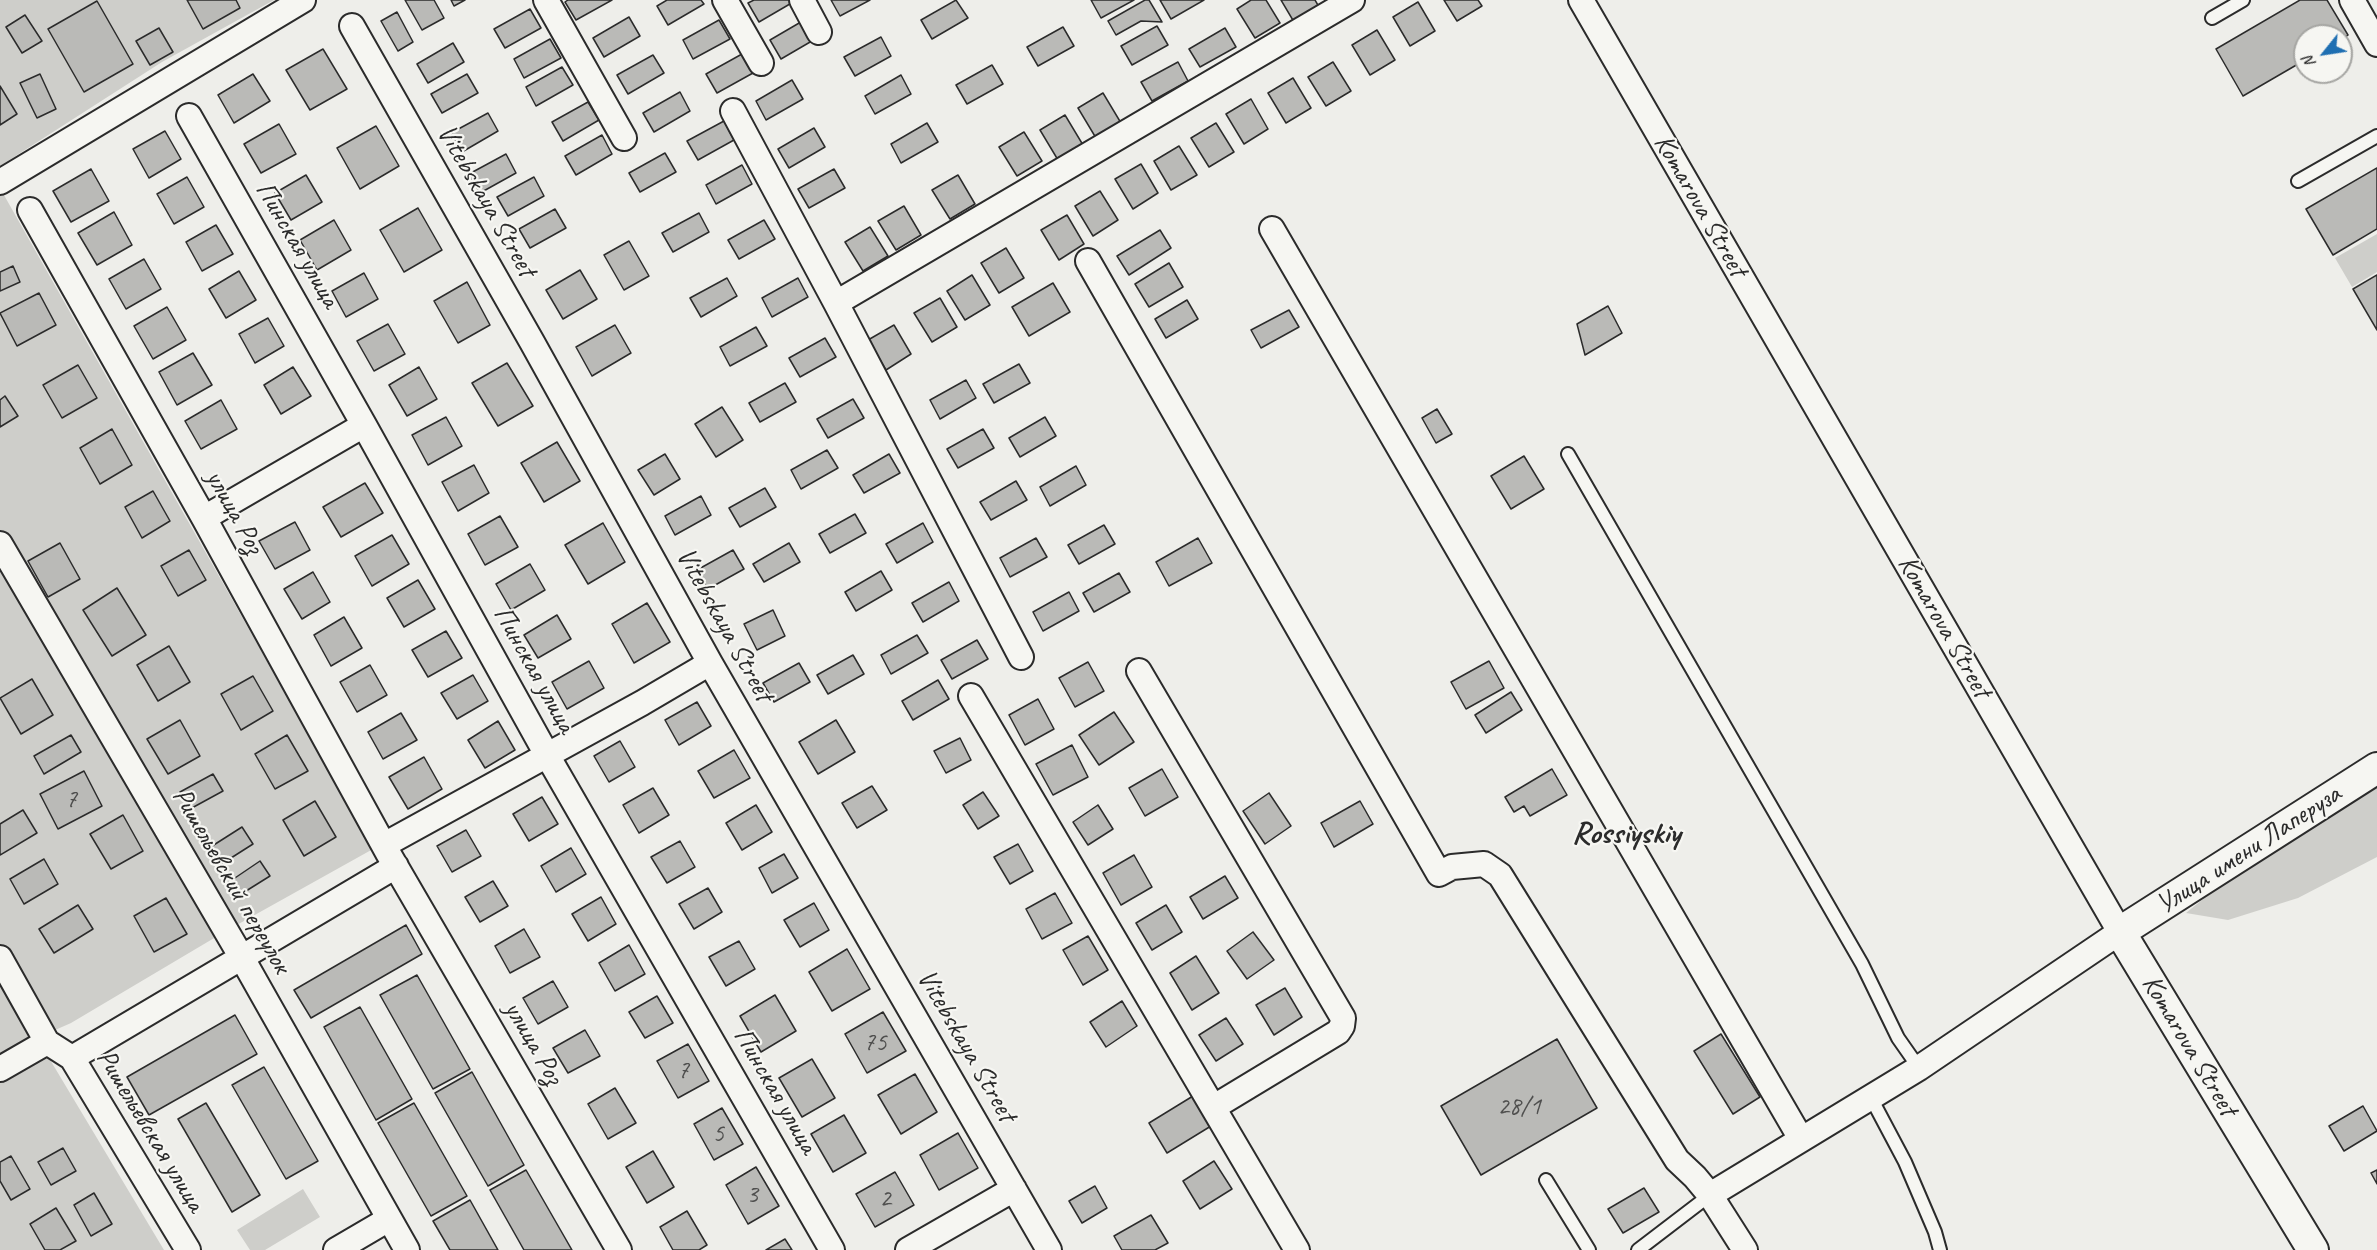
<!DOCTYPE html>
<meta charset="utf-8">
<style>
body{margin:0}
#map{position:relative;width:2377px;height:1250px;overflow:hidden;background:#eeeeea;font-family:Caveat,sans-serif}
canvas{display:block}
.north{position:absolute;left:2293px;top:24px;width:60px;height:60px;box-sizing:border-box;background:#f6f6f2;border:2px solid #a5a5a2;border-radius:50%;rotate:240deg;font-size:16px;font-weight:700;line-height:24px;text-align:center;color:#2b2b2b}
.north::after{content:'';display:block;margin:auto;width:21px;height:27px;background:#1f6fb2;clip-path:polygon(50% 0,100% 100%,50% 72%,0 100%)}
</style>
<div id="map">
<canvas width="2377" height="1250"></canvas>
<div class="north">N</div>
</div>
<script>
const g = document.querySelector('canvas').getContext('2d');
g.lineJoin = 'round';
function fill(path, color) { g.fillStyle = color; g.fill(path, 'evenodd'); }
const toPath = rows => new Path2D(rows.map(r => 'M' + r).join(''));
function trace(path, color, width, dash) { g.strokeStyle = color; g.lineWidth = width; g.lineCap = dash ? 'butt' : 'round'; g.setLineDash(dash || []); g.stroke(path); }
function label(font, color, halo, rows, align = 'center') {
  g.font = font + ' Caveat,sans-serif'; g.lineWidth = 4.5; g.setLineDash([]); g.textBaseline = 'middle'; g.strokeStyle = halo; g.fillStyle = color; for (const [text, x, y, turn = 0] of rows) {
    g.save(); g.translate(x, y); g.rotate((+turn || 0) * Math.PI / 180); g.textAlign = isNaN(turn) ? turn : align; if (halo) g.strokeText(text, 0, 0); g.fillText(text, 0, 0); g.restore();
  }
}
fill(toPath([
 [0,0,274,0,162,62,0,166],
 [0,188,373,849,226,931,71,1023,37,1038,164,1250,0,1250],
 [2377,234,2377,272,2352,287,2335,258],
 [2377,788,2377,857,2298,898,2228,920,2186,913,2219,886],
 [303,1189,320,1217,265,1250,250,1250,237,1230]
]), '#cececa');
const building = toPath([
 [187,0,236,0,240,8,203,29,187,0],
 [405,0,434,0,444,18,422,30,405,0],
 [451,0,465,0,454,6,451,0],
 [568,0,612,0,576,20,565,2,568,0],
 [667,0,701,0,704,4,668,25,657,6,667,0],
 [754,0,795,0,795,1,759,22,748,3,754,0],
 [831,0,870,0,840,16,831,0],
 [956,0,968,18,932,39,921,20,956,0],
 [1091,0,1134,0,1101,18,1091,0],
 [1145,0,1149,0,1162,22,1141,21,1116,35,1108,21,1145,0],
 [1160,0,1204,0,1171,19,1160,0],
 [1251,0,1266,0,1280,23,1255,38,1237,9,1251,0],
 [1281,0,1315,0,1322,12,1297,27,1281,0],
 [1444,0,1478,0,1482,6,1457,21,1444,0],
 [2300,0,2327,0,2348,35,2341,39,2341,36,2305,36,2305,60,2243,96,2216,49,2300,0],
 [97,1,133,64,84,92,48,29,97,1],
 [1418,2,1435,31,1410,46,1393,17,1418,2],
 [530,9,541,28,505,48,494,29,530,9],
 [397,12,413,42,398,51,381,21,397,12],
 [25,15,42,41,22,53,6,27,25,15],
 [629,17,640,36,604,57,593,38,629,17],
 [806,19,817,38,781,59,770,40,806,19],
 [719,20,730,39,693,59,683,40,719,20],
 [1157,26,1168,45,1132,65,1121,46,1157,26],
 [1063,27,1074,46,1038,66,1027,47,1063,27],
 [159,28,173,52,150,65,136,41,159,28],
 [1225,28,1236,47,1200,67,1189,49,1225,28],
 [1377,30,1395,60,1370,75,1352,45,1377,30],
 [881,37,891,56,855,76,844,57,881,37],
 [550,39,561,58,524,78,514,59,550,39],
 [453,43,464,62,428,83,417,64,453,43],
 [323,49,347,89,310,110,286,70,323,49],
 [742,54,753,73,717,93,706,74,742,54],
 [653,55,664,73,628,94,617,75,653,55],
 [1178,62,1188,81,1152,101,1141,82,1178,62],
 [1333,62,1351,91,1326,106,1308,77,1333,62],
 [992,65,1003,84,967,104,956,85,992,65],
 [562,67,573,85,536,106,526,87,562,67],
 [40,74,56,109,37,118,20,83,40,74],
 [253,74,270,101,234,123,218,95,253,74],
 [467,74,478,93,442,113,431,94,467,74],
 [901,75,911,94,875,114,865,96,901,75],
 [1293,78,1311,108,1286,123,1268,93,1293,78],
 [792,80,803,99,766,120,756,101,792,80],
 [0,86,17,114,0,125,0,86],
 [680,92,690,111,654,132,643,113,680,92],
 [1103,93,1121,123,1096,138,1078,108,1103,93],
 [1251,99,1268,129,1244,144,1226,114,1251,99],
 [588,102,599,120,563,141,552,122,588,102],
 [488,113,498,131,462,152,451,133,488,113],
 [1065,115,1083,145,1058,160,1040,130,1065,115],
 [724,121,734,140,698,160,687,141,724,121],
 [927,123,938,142,901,163,891,144,927,123],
 [1216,123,1234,152,1209,167,1191,138,1216,123],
 [279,124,296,154,261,173,244,144,279,124],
 [376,126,399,166,360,189,337,148,376,126],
 [814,128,825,147,789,168,778,149,814,128],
 [165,131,181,159,149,178,133,149,165,131],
 [1024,132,1042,161,1017,176,999,147,1024,132],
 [602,135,612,154,576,175,565,156,602,135],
 [1179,146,1197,175,1171,190,1154,161,1179,146],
 [665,153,676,172,640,192,629,173,665,153],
 [506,154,516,173,480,193,469,174,506,154],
 [1141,164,1158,193,1133,209,1115,179,1141,164],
 [742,165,752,184,716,204,706,185,742,165],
 [2377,168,2377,229,2333,255,2306,209,2377,168],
 [91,169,109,201,71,222,53,191,91,169],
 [834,169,845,188,809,208,798,189,834,169],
 [306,175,322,202,291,220,275,193,306,175],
 [958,175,975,204,950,219,932,190,958,175],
 [187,177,204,207,174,224,157,194,187,177],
 [534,177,544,196,508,216,497,197,534,177],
 [1100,191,1118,220,1093,236,1075,206,1100,191],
 [904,206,921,235,896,250,878,221,904,206],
 [418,208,442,250,404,272,380,230,418,208],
 [555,209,566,228,530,248,519,229,555,209],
 [114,212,132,245,97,265,78,233,114,212],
 [699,213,709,232,673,252,662,233,699,213],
 [1067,215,1084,244,1059,260,1041,230,1067,215],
 [334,220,351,250,317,270,300,240,334,220],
 [764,220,775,239,739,259,728,240,764,220],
 [216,225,233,254,202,271,186,242,216,225],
 [870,227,888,256,863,271,845,242,870,227],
 [1160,230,1171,248,1129,275,1117,256,1160,230],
 [629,241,649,276,624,290,604,255,629,241],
 [1006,248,1024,278,999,293,981,263,1006,248],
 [144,259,161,289,126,309,109,279,144,259],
 [1169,263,1183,287,1149,307,1135,284,1169,263],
 [13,266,20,282,0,291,0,272,13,266],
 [580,270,597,299,563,319,546,290,580,270],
 [239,271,256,300,226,318,209,289,239,271],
 [364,273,378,299,346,317,332,291,364,273],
 [972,275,990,305,965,320,947,291,972,275],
 [2377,275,2377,330,2353,289,2377,275],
 [727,278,737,296,701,317,690,298,727,278],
 [798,278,808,297,772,317,762,298,798,278],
 [467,282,490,325,458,343,434,301,467,282],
 [1053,283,1070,312,1029,336,1012,307,1053,283],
 [39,293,56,325,17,346,0,313,39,293],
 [940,298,957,327,932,342,914,313,940,298],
 [1187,300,1198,319,1166,338,1155,319,1187,300],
 [1608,306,1622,333,1585,355,1577,324,1608,306],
 [167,307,186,340,153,359,134,326,167,307],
 [1289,310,1299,327,1261,348,1251,330,1289,310],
 [268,318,284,346,255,363,239,334,268,318],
 [388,324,405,354,374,371,357,341,388,324],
 [615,325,631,353,592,376,576,347,615,325],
 [894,325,911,354,886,370,868,340,894,325],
 [756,327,767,346,730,366,720,347,756,327],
 [825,338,836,357,800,377,789,358,825,338],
 [193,353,212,385,177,405,159,372,193,353],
 [507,363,533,406,498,426,472,383,507,363],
 [1019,364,1030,383,994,403,983,384,1019,364],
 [78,365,97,398,62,418,43,385,78,365],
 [293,367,311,396,281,414,264,385,293,367],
 [419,367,437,399,407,416,389,385,419,367],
 [966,380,976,398,940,419,930,400,966,380],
 [785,383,796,402,760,422,749,403,785,383],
 [5,396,18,416,0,427,0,400,5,396],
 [853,399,864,418,828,438,817,419,853,399],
 [221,400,237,429,201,449,185,421,221,400],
 [722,407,743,440,716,457,695,424,722,407],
 [1437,409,1452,434,1436,443,1422,418,1437,409],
 [446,417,462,446,428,465,412,435,446,417],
 [1045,417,1056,436,1020,457,1009,438,1045,417],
 [112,429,132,465,100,484,80,448,112,429],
 [983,429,994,448,958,468,947,449,983,429],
 [557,442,580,481,544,502,521,463,557,442],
 [827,450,838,468,801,489,791,470,827,450],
 [665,454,680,479,654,495,638,470,665,454],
 [889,454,900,473,864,493,853,475,889,454],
 [1524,456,1544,489,1511,509,1491,476,1524,456],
 [474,465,489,493,458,511,442,482,474,465],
 [1076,466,1086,485,1050,506,1040,487,1076,466],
 [1016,481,1027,500,991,520,980,502,1016,481],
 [365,483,383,513,341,537,323,507,365,483],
 [765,488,776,507,740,527,729,508,765,488],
 [153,491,170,521,142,538,125,507,153,491],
 [701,496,711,515,675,535,665,516,701,496],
 [855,514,866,533,830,553,819,534,855,514],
 [500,516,518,547,485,565,468,534,500,516],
 [295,522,310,550,275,569,259,541,295,522],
 [603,523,625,562,588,584,565,545,603,523],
 [923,523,933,542,897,563,886,544,923,523],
 [1104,525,1115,544,1079,564,1068,545,1104,525],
 [392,535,409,564,372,586,355,556,392,535],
 [1036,538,1047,557,1010,577,1000,558,1036,538],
 [1198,538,1212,563,1169,586,1156,562,1198,538],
 [60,543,80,579,48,597,28,561,60,543],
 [789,543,800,562,764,582,753,564,789,543],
 [189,550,206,580,178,596,161,566,189,550],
 [733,550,744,569,708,589,697,570,733,550],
 [530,564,545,590,511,610,496,584,530,564],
 [881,571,892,590,856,611,845,592,881,571],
 [313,572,330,602,302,619,284,589,313,572],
 [1119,573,1130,592,1094,612,1083,593,1119,573],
 [418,580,435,609,404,627,387,598,418,580],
 [949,582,959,601,923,622,912,603,949,582],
 [117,588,146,635,112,656,83,610,117,588],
 [1069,592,1079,611,1043,631,1033,612,1069,592],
 [647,603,670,642,634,663,612,624,647,603],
 [773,610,785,636,757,650,744,624,773,610],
 [557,615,571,639,538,658,524,635,557,615],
 [344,617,362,648,331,666,314,635,344,617],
 [446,631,462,658,428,677,412,650,446,631],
 [917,635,928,653,891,674,881,655,917,635],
 [977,640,988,659,952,679,941,660,977,640],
 [169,646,190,682,158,701,137,665,169,646],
 [853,655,864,674,828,694,817,675,853,655],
 [589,661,604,688,567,709,552,682,589,661],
 [1489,661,1504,688,1466,709,1451,682,1489,661],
 [1088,662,1104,691,1075,707,1059,678,1088,662],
 [799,663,810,682,774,702,763,683,799,663],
 [370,665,387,695,357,712,340,682,370,665],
 [473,675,488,701,457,719,441,693,473,675],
 [253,676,273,711,241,730,221,694,253,676],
 [32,679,53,715,21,734,0,698,32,679],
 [938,680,949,699,913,720,902,701,938,680],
 [1511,692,1522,710,1486,733,1475,715,1511,692],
 [1038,699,1054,729,1025,745,1009,715,1038,699],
 [697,702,711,726,679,745,665,720,697,702],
 [1114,712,1134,742,1099,765,1079,735,1114,712],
 [401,713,417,740,383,759,368,732,401,713],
 [180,720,200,756,168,774,147,739,180,720],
 [836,720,855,752,818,774,799,742,836,720],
 [498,721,515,750,485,768,468,740,498,721],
 [71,735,81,752,44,774,34,756,71,735],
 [287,735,308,771,275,789,255,754,287,735],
 [960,738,971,760,946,773,934,751,960,738],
 [620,741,635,767,609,782,594,756,620,741],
 [1072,745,1088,777,1053,795,1036,764,1072,745],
 [734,750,750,778,714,798,698,771,734,750],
 [424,757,442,789,408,809,389,777,424,757],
 [1162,769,1178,797,1145,816,1129,788,1162,769],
 [1552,769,1567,795,1530,816,1524,806,1514,812,1505,797,1552,769],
 [84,771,102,806,58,829,40,794,84,771],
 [213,774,223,791,190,809,180,792,213,774],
 [872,786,887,810,857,828,842,803,872,786],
 [653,788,669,815,639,833,623,805,653,788],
 [983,792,999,816,978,829,963,805,983,792],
 [1269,793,1291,826,1265,844,1243,811,1269,793],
 [542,797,558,824,529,841,513,814,542,797],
 [315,801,336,837,304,856,283,820,315,801],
 [1360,801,1373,824,1334,847,1321,823,1360,801],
 [756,805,772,832,742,850,726,823,756,805],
 [1098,805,1113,829,1088,845,1073,822,1098,805],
 [23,810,37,833,0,855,0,824,23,810],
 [123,815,143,851,111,869,90,834,123,815],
 [242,827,253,844,220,865,209,848,242,827],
 [466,830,481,856,452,872,437,846,466,830],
 [680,841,695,867,667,883,651,857,680,841],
 [1018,844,1033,871,1010,884,994,857,1018,844],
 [571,848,586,874,556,892,541,866,571,848],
 [784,854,798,878,772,893,759,868,784,854],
 [1134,855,1152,887,1121,905,1103,873,1134,855],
 [44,859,58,884,24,904,10,879,44,859],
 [260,861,270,876,238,896,229,882,260,861],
 [1225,876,1238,898,1203,919,1190,897,1225,876],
 [493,881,508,906,480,922,465,897,493,881],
 [708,888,722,912,694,929,679,904,708,888],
 [1055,893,1072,923,1042,939,1026,909,1055,893],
 [601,897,616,924,588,941,572,914,601,897],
 [166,898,187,934,154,952,134,916,166,898],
 [814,903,829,930,800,947,784,920,814,903],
 [78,905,93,929,54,953,39,929,78,905],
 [1166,905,1182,932,1152,950,1136,923,1166,905],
 [406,925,422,954,311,1018,294,990,406,925],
 [524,929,540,957,510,973,495,946,524,929],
 [1253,932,1274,960,1247,979,1227,951,1253,932],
 [1088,936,1108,970,1083,985,1063,950,1088,936],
 [739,941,755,969,726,986,709,957,739,941],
 [629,945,645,974,615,991,599,963,629,945],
 [847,949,870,989,832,1011,809,972,847,949],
 [1196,956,1219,993,1192,1010,1170,973,1196,956],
 [417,975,470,1069,433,1089,380,995,417,975],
 [553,981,568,1007,538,1024,523,998,553,981],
 [1285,988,1302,1017,1274,1035,1256,1005,1285,988],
 [775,995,796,1031,761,1052,740,1016,775,995],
 [657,996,673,1023,645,1038,629,1012,657,996],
 [1122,1001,1137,1026,1106,1047,1090,1022,1122,1001],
 [360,1007,412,1099,376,1120,324,1027,360,1007],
 [883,1012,906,1051,867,1073,845,1034,883,1012],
 [235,1015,257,1054,149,1115,127,1077,235,1015],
 [1226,1018,1243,1044,1216,1061,1199,1035,1226,1018],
 [585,1030,600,1056,568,1073,553,1048,585,1030],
 [1721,1034,1760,1097,1733,1114,1694,1051,1721,1034],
 [1557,1039,1597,1108,1481,1175,1441,1106,1557,1039],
 [688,1044,709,1081,678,1098,657,1061,688,1044],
 [812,1059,835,1098,802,1117,779,1078,812,1059],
 [264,1067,318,1161,286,1179,232,1085,264,1067],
 [472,1072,524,1165,488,1186,435,1093,472,1072],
 [915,1074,937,1112,901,1134,878,1095,915,1074],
 [615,1088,636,1123,608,1139,588,1104,615,1088],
 [1193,1096,1211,1126,1167,1153,1149,1123,1193,1096],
 [206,1103,260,1195,232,1212,178,1119,206,1103],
 [414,1103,467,1196,431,1216,378,1123,414,1103],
 [2363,1106,2377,1131,2344,1151,2329,1126,2363,1106],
 [722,1108,743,1144,714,1160,694,1124,722,1108],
 [844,1115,866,1153,833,1172,811,1134,844,1115],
 [958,1133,978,1168,939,1190,920,1155,958,1133],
 [63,1148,76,1171,51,1185,38,1162,63,1148],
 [653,1151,674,1187,647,1203,626,1167,653,1151],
 [11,1156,30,1189,11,1200,0,1181,0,1162,11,1156],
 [1214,1161,1232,1189,1200,1209,1183,1181,1214,1161],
 [756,1167,779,1206,748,1224,726,1185,756,1167],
 [526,1170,572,1250,524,1250,490,1190,526,1170],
 [2377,1170,2377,1184,2371,1173,2377,1170],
 [895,1172,914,1205,875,1227,856,1194,895,1172],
 [1095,1186,1107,1208,1082,1223,1069,1201,1095,1186],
 [1644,1188,1659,1212,1623,1233,1608,1209,1644,1188],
 [94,1193,112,1224,91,1236,74,1205,94,1193],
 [470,1200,498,1250,450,1250,433,1221,470,1200],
 [56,1208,76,1241,60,1250,45,1250,30,1224,56,1208],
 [687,1211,707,1245,699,1250,673,1250,660,1227,687,1211],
 [1151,1215,1168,1243,1155,1250,1122,1250,1114,1236,1151,1215],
 [785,1239,792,1250,766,1250,785,1239]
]);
fill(building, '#babab7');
trace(building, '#2b2b2b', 1.5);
const service = toPath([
 [2212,18,2243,0],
 [2298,181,2377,136],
 [1568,454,1862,964,1898,1038,1919,1068],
 [1870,1096,1905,1162,1935,1232,1940,1250],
 [1546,1180,1589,1250],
 [1638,1250,1710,1195]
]);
const minor = toPath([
 [546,0,624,138],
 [725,0,761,63],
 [802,0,819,32],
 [1581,0,2120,932,1919,1068,1710,1195],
 [2352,0,2377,44],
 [352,26,532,342,710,663,1049,1250],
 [733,111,836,303,1021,657],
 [189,116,364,425,547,755,832,1250],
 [0,182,303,0],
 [30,210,204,518,388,853,619,1250],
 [1272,229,1801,1139],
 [1088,261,1439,874,1452,867,1484,864,1500,875,1677,1160,1695,1177,1710,1195,1745,1250],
 [836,303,1352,0],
 [204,518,364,425],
 [0,544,242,958,407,1250],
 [1139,671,1343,1018,1342,1026,1338,1032,1214,1107],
 [971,696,1297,1250],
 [384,845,642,703,710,663],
 [0,958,47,1042,72,1058,188,1250],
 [72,1058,396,866],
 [0,1069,47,1042],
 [336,1250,389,1219],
 [908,1250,1014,1189]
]);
const tertiary = toPath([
 [2313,1250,2120,932,2377,768]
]);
trace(service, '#2b2b2b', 16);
trace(minor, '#2b2b2b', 28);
trace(tertiary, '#2b2b2b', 34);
trace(service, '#f6f6f2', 12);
trace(minor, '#f6f6f2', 24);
trace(tertiary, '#f6f6f2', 30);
label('26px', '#4f4f4e', null, [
 ["7",71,800],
 ["75",875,1043],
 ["7",683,1071],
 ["28/1",1519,1107],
 ["5",718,1134],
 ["3",752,1195],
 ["2",885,1199]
]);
label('28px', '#2b2b2b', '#f6f6f2', [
 ["Vitebskaya Street",486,201,60],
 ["Komarova Street",1700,206,60],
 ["Пинская улица",297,245,60],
 ["улица Роз",234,512,61],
 ["Vitebskaya Street",724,625,61],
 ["Komarova Street",1944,627,60],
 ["Пинская улица",534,670,61],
 ["Улица имени Лаперуза",2249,850,-33],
 ["Ришельевский переулок",231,881,60],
 ["улица Роз",533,1043,60],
 ["Vitebskaya Street",966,1046,60],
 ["Komarova Street",2189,1046,59],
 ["Пинская улица",775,1091,60],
 ["Ришельевская улица",150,1131,59]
]);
label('bold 32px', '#2b2b2b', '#f6f6f2', [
 ["Rossiyskiy",1626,835]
]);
</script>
